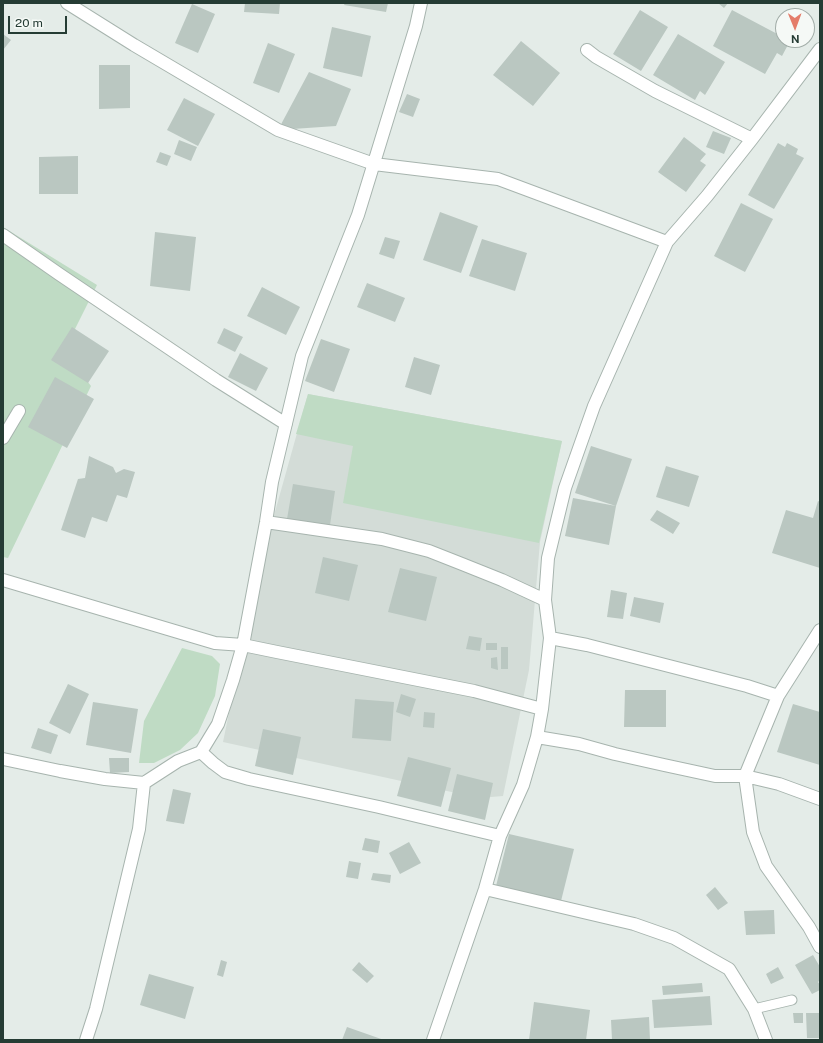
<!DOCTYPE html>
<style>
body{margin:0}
#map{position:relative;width:823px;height:1043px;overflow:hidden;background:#e4ece8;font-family:"Public Sans",sans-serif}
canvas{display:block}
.frame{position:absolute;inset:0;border:4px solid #253c34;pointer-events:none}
.north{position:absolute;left:775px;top:8px;width:40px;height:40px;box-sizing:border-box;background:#f5f9f6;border:1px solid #a2ada8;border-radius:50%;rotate:179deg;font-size:11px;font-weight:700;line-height:16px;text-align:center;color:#253c34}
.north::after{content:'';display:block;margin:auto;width:14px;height:18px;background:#e47d6a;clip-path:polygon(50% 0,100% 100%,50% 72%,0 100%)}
.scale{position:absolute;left:8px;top:16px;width:59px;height:18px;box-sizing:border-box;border:2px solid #253c34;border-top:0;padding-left:5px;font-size:12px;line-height:14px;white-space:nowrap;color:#253c34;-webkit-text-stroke:3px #f5f9f6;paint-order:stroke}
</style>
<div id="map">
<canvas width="823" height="1043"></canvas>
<div class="frame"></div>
<div class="north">N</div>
<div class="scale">20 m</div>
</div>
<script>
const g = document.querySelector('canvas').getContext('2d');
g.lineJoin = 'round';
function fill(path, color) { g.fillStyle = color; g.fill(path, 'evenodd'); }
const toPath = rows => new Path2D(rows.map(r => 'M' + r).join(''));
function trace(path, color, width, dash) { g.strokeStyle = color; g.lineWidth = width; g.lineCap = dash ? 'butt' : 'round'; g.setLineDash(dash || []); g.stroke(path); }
fill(toPath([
 [308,394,562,441,540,542,529,670,503,796,479,798,223,742,257,576]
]), '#d3dcd7');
fill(toPath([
 [3,227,97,285,64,351,91,386,8,558,3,557],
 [308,394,562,441,539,543,343,503,353,446,296,434],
 [182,648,212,656,220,664,215,696,198,733,180,750,154,763,139,763,144,721]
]), '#bfdbc4');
fill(toPath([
 [245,3,280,3,279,14,244,12],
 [345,3,388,3,386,12,344,5],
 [718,3,728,3,724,8],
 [192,4,215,14,198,53,175,43],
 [640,10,668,27,641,71,613,54],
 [732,10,783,37,783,40,788,40,790,41,782,56,777,53,765,74,713,46],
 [332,27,371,36,362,77,323,68],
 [3,34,11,40,3,50],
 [678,34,725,62,705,95,700,91,695,100,653,75],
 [521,41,560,73,533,106,493,75],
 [268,43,295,54,279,93,253,83],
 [99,65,130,65,130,108,99,109],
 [309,72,351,89,336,126,278,130],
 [407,94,420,99,413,117,399,112],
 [184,98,215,114,198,146,167,130],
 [713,131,731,138,724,154,706,147],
 [684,137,706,154,700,161,706,165,686,192,658,172],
 [179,140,197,147,191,161,174,154],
 [778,143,785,147,787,143,798,149,796,154,804,158,774,209,748,195],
 [160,152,171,156,167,166,156,162],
 [78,156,78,194,39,194,39,157],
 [741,203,773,219,745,272,714,256],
 [440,212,478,226,461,273,423,260],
 [155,232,196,237,190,291,150,286],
 [385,237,400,241,394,259,379,254],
 [482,239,527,253,515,291,469,276],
 [367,283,405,298,395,322,357,307],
 [262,287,300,307,286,335,247,316],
 [72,327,109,351,88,383,51,360],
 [224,328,243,337,235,352,217,343],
 [321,339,350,349,334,392,305,381],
 [240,353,268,368,256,391,228,377],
 [414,357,440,365,431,395,405,387],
 [55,377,94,399,67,448,28,427],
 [591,446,632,459,616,506,609,545,565,536,573,498,616,506,575,493],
 [89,456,113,467,116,473,124,469,135,472,127,498,117,495,107,522,92,517,85,538,61,530,78,479,85,478],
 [666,466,699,476,689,507,656,497],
 [293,484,335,491,330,525,287,519],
 [818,501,820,502,820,568,772,553,786,510,813,518],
 [657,510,680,523,673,534,650,520],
 [323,557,358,565,349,601,315,593],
 [400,568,437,577,426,621,388,612],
 [611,590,627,593,623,619,607,617],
 [634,597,664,603,660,623,630,616],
 [469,636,482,638,480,651,466,649],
 [486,643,497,643,497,650,486,650],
 [501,647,508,647,508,669,501,669],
 [497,657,498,670,491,668,491,658],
 [68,684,89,694,70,734,49,723],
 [625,690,666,690,666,727,624,727],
 [401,694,416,699,410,717,396,712],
 [355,699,394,702,391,741,352,738],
 [93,702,138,709,131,753,86,745],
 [793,704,820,712,820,765,777,752],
 [424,712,435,713,434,728,423,727],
 [38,728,58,735,51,754,31,748],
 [263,729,301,737,293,775,255,766],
 [408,757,451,768,441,807,397,796],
 [109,758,129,758,129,772,110,773],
 [457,774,493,783,485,820,448,811],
 [173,789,191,793,184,824,166,821],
 [509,834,574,849,561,901,496,886],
 [365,838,380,841,378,853,362,850],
 [409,842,421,863,400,874,389,853],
 [349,861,361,863,358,879,346,877],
 [373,873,391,875,390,883,371,880],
 [715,887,728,903,718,910,706,895],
 [774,910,775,934,746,935,744,911],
 [813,955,820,967,820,980,818,982,820,985,820,990,812,994,795,965],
 [221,960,227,962,223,977,217,975],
 [359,962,374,976,367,983,352,970],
 [778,967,784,978,771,984,766,974],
 [149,974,194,987,185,1019,140,1005],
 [702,983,703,992,663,995,662,986],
 [710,996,712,1025,654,1028,652,1000],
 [534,1002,590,1010,586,1040,529,1040],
 [793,1013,803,1013,803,1023,794,1023],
 [806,1013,820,1013,820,1038,807,1038],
 [649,1017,650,1040,612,1040,611,1020],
 [347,1027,384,1040,342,1040]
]), '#bac7c1');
const service = toPath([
 [754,1009,792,1000]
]);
const minor = toPath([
 [67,3,134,45,278,130,374,164,498,179,667,242],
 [587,50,596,57,655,91,752,139],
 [3,235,59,274,216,380,286,424],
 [3,438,19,411],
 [266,522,382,539,429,551,462,564,502,580,545,600],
 [3,580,215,643,243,645,277,652,474,691,542,709],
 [550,638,587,645,747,686,778,696],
 [537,737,579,744,615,754,664,765,715,776,745,776,778,696,820,630],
 [201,752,213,763,225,772,249,779,379,807,500,836],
 [3,759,60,771,105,779,144,783,139,829,96,1009,86,1040],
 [144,783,178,761,201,752,218,724,233,680,243,645,266,522,272,482,302,356,358,215,416,26,421,3],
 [820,799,779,784,745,776,753,832,766,866,809,927,820,947],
 [485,889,634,924,674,938,729,969,754,1009,766,1040],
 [433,1040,485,889,500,836,523,785,537,737,542,709,550,638,545,600,548,558,565,488,594,406,667,242,707,196,752,139,820,49]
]);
trace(service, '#a7b4ae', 11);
trace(minor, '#a7b4ae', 14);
trace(service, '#fff', 9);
trace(minor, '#fff', 12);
</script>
